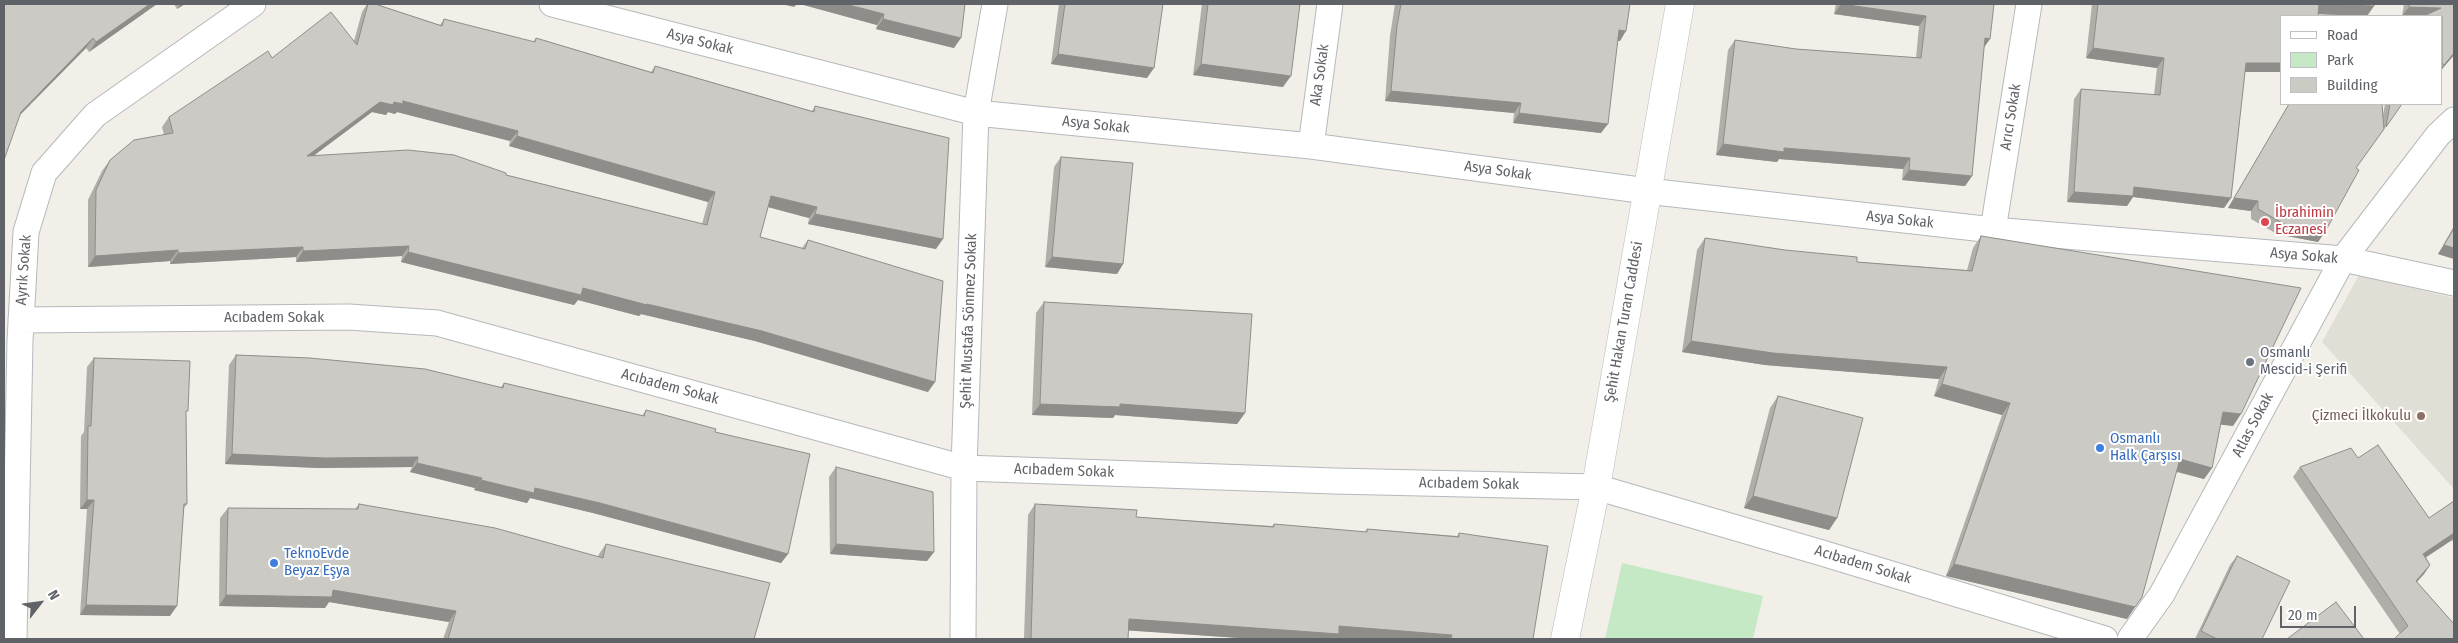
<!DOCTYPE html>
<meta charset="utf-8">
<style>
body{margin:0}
#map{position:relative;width:2458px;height:643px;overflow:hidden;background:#f1efe8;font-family:"Fira Sans Condensed",sans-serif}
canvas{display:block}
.frame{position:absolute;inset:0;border:5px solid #5f6368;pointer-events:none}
.legend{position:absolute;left:2280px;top:15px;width:162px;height:90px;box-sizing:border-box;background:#fff;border:1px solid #bfc1c3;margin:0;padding:6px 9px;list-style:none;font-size:15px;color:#5f6368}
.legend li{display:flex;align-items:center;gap:10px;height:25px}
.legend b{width:25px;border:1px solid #bfc1c3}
.north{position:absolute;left:15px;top:578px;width:50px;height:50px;-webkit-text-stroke:4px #fff;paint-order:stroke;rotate:60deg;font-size:14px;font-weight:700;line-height:20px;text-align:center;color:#5f6368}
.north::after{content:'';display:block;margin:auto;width:18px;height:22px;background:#5f6368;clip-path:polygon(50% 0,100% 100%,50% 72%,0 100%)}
.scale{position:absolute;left:2280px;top:606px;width:76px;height:22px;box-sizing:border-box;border:2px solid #5f6368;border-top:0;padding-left:6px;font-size:15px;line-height:18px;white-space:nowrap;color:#5f6368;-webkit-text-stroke:4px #fff;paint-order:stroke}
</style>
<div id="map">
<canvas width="2458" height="643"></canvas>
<div class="frame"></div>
<ul class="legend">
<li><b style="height:6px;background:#fff"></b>Road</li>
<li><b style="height:14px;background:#c5e8c5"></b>Park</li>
<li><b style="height:14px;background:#cccac5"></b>Building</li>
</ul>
<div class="north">N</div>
<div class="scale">20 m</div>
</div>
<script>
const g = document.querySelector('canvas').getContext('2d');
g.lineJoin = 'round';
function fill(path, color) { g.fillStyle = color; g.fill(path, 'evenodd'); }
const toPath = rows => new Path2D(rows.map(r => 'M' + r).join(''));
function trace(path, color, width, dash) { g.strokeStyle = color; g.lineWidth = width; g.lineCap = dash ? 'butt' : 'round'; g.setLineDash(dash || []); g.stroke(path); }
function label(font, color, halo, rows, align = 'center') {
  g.font = font + ' "Fira Sans Condensed",sans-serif'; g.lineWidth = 4; g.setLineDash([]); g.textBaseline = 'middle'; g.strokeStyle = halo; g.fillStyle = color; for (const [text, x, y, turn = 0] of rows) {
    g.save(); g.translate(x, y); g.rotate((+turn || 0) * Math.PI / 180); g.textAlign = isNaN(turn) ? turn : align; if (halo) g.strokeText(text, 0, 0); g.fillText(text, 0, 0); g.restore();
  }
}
fill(toPath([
 [2359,275,2454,298,2454,489,2322,342]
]), '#e1ded6');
fill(toPath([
 [1622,563,1763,596,1753,639,1605,639]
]), '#c5e8c5');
const street = toPath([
 [552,4,976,113,1311,146,1647,191,1993,230,2343,259,2454,283],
 [1311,146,1330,4],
 [1993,230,2029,4],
 [21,320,349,317,437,323,964,468,1334,481,1596,487,1822,553,2105,639],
 [14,639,20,341,26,232,44,173,95,115,253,4],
 [963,639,964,468,976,113,995,4],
 [2130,639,2162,594,2343,259,2438,135,2454,120]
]);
const secondary = toPath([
 [1565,639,1596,487,1680,4]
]);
trace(street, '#b5b8bc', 27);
trace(secondary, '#b6babf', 29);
trace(street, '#fff', 25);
trace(secondary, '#fff', 28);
fill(toPath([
 [4,4,157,4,89,52,86,48,19,116],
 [174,4,185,4,177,9],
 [367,4,375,4,440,25,444,19,533,42,536,38,651,72,655,66,812,111,815,106,936,249,808,224,809,218,768,207,760,237,802,248,808,240,928,392,755,341,641,314,639,316,578,300,574,305,401,262,402,256,296,262,296,257,170,264,170,261,88,267,88,200,102,171,110,160,164,135,162,127,169,117,272,58,354,41,362,12],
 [372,112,386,115,388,112,395,114,397,112,510,141,509,146,708,202,702,224,506,175,314,155],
 [800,4,965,4,954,48,876,29,877,25],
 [1059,4,1163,4,1147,78,1051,64],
 [1202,4,1300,4,1283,87,1193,75],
 [1395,4,1630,4,1620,41,1618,41,1601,133,1513,123,1514,113,1385,101,1390,36],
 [1836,4,1994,4,1984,48,1972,176,1965,186,1902,180,1903,169,1779,159,1777,162,1716,155,1728,50,1735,40,1796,49,1916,58,1919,26,1834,14],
 [2092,4,2374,4,2374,6,2367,16,2318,14,2282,72,2245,72,2231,198,2224,208,2133,197,2127,206,2067,202,2074,99,2081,89,2154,95,2157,68,2086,58],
 [2404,4,2454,4,2454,55,2442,69,2442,16,2402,16],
 [2289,104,2382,104,2383,115,2385,104,2402,104,2356,168,2318,242,2277,234,2251,219,2251,211,2228,208],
 [1061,157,1123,264,1117,274,1045,267,1054,167],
 [2454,226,2454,259,2438,254],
 [1981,236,2233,426,2221,424,2212,468,2204,479,2176,472,2142,597,2127,619,1946,576,2002,415,1934,396,1939,379,1765,365,1682,352,1697,250,1705,238,1857,262,1967,270,1973,248],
 [1044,302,1245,413,1237,424,1115,415,1113,418,1032,415,1036,313],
 [236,355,501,387,504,383,642,416,646,410,715,432,788,554,781,563,593,513,530,498,527,503,474,490,475,488,410,472,412,467,319,468,225,464,229,365],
 [94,358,186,414,187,504,184,508,170,616,80,615,87,509,80,509,81,436,84,432,87,367],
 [1778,396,1837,518,1829,530,1744,508,1770,408],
 [2358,458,2429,518,2454,501,2454,543,2452,540,2426,557,2430,565,2424,574,2417,582,2454,624,2400,634,2293,477,2300,467],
 [836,467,934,552,927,561,830,554,829,477],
 [359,504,598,557,599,554,606,544,754,639,443,639,449,622,329,602,325,608,219,606,220,518,228,508,355,509],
 [1035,504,1136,517,1272,526,1274,524,1365,532,1367,529,1457,536,1459,533,1533,639,1358,639,1336,638,1335,639,1254,639,1128,630,1128,639,1024,639,1028,515],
 [2237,556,2262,639,2195,639,2230,565]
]), '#afaea9');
fill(toPath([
 [150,4,157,4,89,52,96,42],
 [181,4,185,4,177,9],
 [781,4,797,4,794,7],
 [800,4,845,4,884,14,877,25],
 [1841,4,1926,16,1919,26,1834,14],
 [2319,4,2374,6,2367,16,2312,14],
 [2409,7,2441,8,2435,16,2402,16],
 [883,19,961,38,954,48,876,29],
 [1619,30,1626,31,1620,41,1613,40],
 [93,38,86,48,13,122,21,112],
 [1985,38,1990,39,1983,49],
 [2093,48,2164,58,2157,68,2086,58],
 [2454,53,2454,55,2442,69,2442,67,2444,65],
 [1058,54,1154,68,1147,78,1051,64],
 [2246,63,2282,63,2282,72,2239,72],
 [1201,64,1291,76,1283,87,1193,75],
 [1391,91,1521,103,1514,113,1385,101],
 [403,101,518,131,510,141,397,112,395,114,388,112,386,115,372,112,300,166,307,156,380,102],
 [1519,113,1608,124,1601,133,1513,123],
 [517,136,715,192,708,202,509,146],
 [1723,144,1784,148,1910,158,1903,169,1779,159,1777,162,1716,155],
 [1909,170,1972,176,1965,186,1902,180],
 [2134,187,2231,198,2224,208,2133,197,2127,206,2067,202,2074,192],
 [771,196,817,207,809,218,764,206],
 [2234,198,2258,201,2251,211,2228,208],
 [815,214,943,239,936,249,808,224],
 [2284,224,2325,232,2318,242,2277,234],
 [2444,245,2454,248,2454,259,2438,254],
 [409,246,402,256,296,262,303,251],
 [303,247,296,257,170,264,178,253],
 [178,250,170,261,88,267,95,256],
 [408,252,583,288,762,331,935,382,928,392,755,341,641,314,639,316,578,300,574,305,401,262],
 [1052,257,1123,264,1117,274,1045,267],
 [1691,341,1947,367,1939,379,1765,365,1682,352],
 [1942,384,2010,403,2002,415,1934,396],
 [1040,404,1120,404,1245,413,1237,424,1115,415,1113,418,1032,415],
 [2223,412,2241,414,2233,426,2215,424],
 [232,454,418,457,412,467,319,468,225,464],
 [2180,459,2212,468,2204,479,2172,470],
 [417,463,482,478,475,488,410,472],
 [481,480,535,488,600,503,788,554,781,563,593,513,530,498,527,503,474,490],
 [1753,496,1837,518,1829,530,1744,508],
 [87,500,94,500,87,509,80,509],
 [2454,533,2454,536,2452,540,2416,564,2423,554],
 [836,544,934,552,927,561,830,554],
 [1954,564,2135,607,2127,619,1946,576],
 [2430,565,2424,574,2409,590,2416,581],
 [333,590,456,611,449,622,329,602,325,608,219,606,226,595],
 [86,605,177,606,170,616,80,615],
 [1129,619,1339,626,1452,635,1449,639,1358,639,1336,638,1335,639,1254,639,1121,630]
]), '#8f8d8a');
const building = toPath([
 [4,4,150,4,96,42,93,38,21,112,4,160,4,4],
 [368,4,375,4,442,26,444,19,535,42,536,38,653,73,655,66,814,112,815,106,949,138,943,239,815,214,817,207,771,196,760,237,805,249,808,240,943,281,935,382,762,331,647,304,647,305,583,288,581,295,408,252,409,246,303,251,303,247,178,253,178,250,95,256,96,190,110,160,134,140,173,133,169,117,268,51,272,58,331,12,357,45,368,4],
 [403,101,518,131,517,136,715,192,707,225,506,175,506,173,454,155,408,150,307,156,380,102,393,105,394,102,403,104,403,101],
 [845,4,965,4,961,38,883,19,884,14,845,4],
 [1065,4,1163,4,1154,68,1058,54,1065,4],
 [1208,4,1300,4,1291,76,1201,64,1208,4],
 [1401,4,1630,4,1626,31,1619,30,1608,124,1519,113,1521,103,1391,91,1397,26,1401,4],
 [1841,4,1994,4,1990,39,1985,38,1972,176,1909,170,1910,158,1784,148,1784,152,1723,144,1735,40,1796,49,1921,58,1926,16,1841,4],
 [2098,4,2374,4,2374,6,2319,4,2318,16,2282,16,2282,63,2246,63,2231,198,2134,187,2133,196,2074,192,2081,89,2160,95,2164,58,2093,48,2098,4],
 [2409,4,2454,4,2454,53,2444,65,2442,63,2442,16,2424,16,2441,8,2409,7,2409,4],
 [2289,104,2382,104,2384,129,2356,168,2359,170,2325,232,2284,224,2258,209,2258,201,2234,198,2289,104],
 [2390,104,2402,104,2386,127,2390,104],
 [1061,157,1133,163,1123,264,1052,257,1061,157],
 [2454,228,2454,248,2444,245,2454,228],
 [1981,236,2301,288,2241,414,2223,412,2212,468,2180,459,2142,597,2135,607,1954,564,2010,403,1942,384,1947,367,1773,353,1691,341,1705,238,1785,250,1857,257,1857,262,1972,271,1981,236],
 [1044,302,1252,314,1245,413,1120,404,1120,407,1040,404,1044,302],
 [236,355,310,358,425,369,503,388,504,383,644,416,646,410,716,429,715,432,810,454,788,554,600,503,535,488,534,493,481,480,482,478,417,463,418,457,325,458,232,454,236,355],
 [94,358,190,361,188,411,186,411,187,504,184,504,177,606,86,605,94,500,87,500,88,426,91,426,94,358],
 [1778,396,1863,418,1837,518,1753,496,1778,396],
 [2378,445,2429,518,2454,501,2454,533,2423,554,2430,565,2416,581,2454,624,2454,639,2394,639,2408,626,2300,467,2351,448,2358,458,2378,445],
 [836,467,933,492,934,552,836,544,836,467],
 [359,504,495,528,603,558,606,544,770,583,754,639,448,639,456,611,333,590,332,597,226,595,228,508,358,509,359,504],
 [1035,504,1137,510,1136,517,1274,527,1274,524,1367,532,1367,529,1459,537,1459,533,1548,546,1533,639,1451,639,1452,635,1339,626,1339,634,1129,619,1128,639,1031,639,1035,504],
 [2237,556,2290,581,2262,639,2217,639,2201,631,2237,556],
 [2336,602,2364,639,2287,639,2336,602]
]);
fill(building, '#cccac5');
trace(building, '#8f8d8a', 1);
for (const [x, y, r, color] of [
 [2265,222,5,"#e0444e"],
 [2250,362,5,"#6b7280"],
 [2421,416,5,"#8d6e63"],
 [2100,448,5,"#3f7fe0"],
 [274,563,5,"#3f7fe0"]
]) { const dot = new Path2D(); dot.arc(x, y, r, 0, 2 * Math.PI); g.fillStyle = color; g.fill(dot); trace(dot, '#fff', 2); }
label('15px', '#5f6368', '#fff', [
 ["Asya Sokak",700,42,14],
 ["Aka Sokak",1320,75,-82],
 ["Arıcı Sokak",2011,117,-81],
 ["Asya Sokak",1096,125,6],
 ["Asya Sokak",1498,171,8],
 ["Asya Sokak",1900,220,6],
 ["Asya Sokak",2304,256,5],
 ["Ayrık Sokak",24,270,-86],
 ["Acıbadem Sokak",274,318],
 ["Şehit Mustafa Sönmez Sokak",969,321,-88],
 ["Şehit Hakan Turan Caddesi",1624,322,-80],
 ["Acıbadem Sokak",670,387,15],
 ["Atlas Sokak",2253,425,-62],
 ["Acıbadem Sokak",1064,471,2],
 ["Acıbadem Sokak",1469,484,1],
 ["Acıbadem Sokak",1863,565,17]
]);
label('15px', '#be3a42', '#fff', [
 ["İbrahimin",2275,213],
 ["Eczanesi",2275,230]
], 'left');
label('15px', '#5b616d', '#fff', [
 ["Osmanlı",2260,353],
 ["Mescid-i Şerifi",2260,370]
], 'left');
label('15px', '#785e54', '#fff', [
 ["Çizmeci İlkokulu",2411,416]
], 'right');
label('15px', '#366cbe', '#fff', [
 ["Osmanlı",2110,439],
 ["Halk Çarşısı",2110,456],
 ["TeknoEvde",284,554],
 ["Beyaz Eşya",284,571]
], 'left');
</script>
